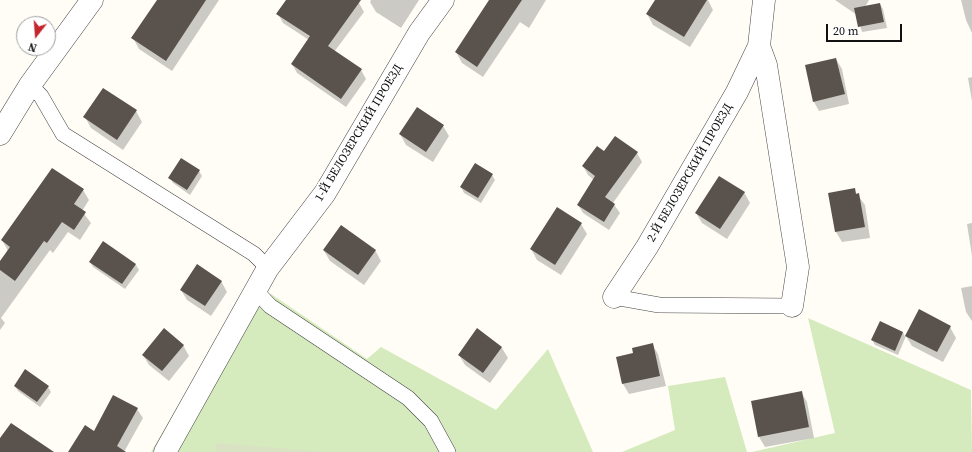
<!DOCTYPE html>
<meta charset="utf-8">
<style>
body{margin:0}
#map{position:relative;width:972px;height:452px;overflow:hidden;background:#fffdf5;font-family:"Source Serif 4",serif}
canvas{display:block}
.north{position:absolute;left:16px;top:16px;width:40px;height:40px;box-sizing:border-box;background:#fff;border:1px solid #a0a0a0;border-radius:50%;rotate:197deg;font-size:11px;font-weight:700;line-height:16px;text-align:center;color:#111}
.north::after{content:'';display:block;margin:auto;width:14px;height:18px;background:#c4262e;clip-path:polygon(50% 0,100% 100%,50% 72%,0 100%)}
.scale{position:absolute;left:826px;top:24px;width:76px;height:18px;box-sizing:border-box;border:2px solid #111;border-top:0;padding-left:5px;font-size:12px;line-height:14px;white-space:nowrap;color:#111;-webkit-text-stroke:3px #fff;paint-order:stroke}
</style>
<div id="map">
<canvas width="972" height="452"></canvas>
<div class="north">N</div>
<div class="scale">20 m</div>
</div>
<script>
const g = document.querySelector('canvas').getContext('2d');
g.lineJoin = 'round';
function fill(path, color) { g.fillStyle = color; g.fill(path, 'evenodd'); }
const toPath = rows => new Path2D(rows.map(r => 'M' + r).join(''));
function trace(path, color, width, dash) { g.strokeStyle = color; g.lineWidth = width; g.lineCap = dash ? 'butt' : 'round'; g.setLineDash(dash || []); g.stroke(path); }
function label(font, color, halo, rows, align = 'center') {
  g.font = font + ' "Source Serif 4",serif'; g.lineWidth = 4; g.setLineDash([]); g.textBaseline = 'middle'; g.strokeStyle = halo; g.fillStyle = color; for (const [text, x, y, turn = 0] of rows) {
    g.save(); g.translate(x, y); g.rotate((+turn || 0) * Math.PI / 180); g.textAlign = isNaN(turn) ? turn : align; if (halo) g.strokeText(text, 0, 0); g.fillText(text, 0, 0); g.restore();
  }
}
fill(toPath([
 [248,285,271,294,367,359,381,347,496,410,548,349,593,452,151,452],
 [808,318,971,390,972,452,752,452,835,433],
 [725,377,747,452,622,452,675,430,668,386]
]), '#d5ebbd');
fill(toPath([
 [216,443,327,452,215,452]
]), '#d9e3c4');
fill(toPath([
 [161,0,219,0,172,71,139,49,133,38],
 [288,0,354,0,359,3,364,12,334,52,361,70,366,79,346,107,297,73,292,64,309,40,283,23,278,14],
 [371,0,419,0,401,28,376,12,370,2],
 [490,0,546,0,529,28,520,22,483,77,462,63,456,52],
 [656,0,708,0,713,10,690,47,653,25,647,14],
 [835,0,869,0,865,7,880,4,883,9,887,28,862,32,857,15],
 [961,0,972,0,972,33,966,20],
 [836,59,842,69,849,104,819,111,814,102],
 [972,77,972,101,968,78],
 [136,111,142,122,123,150,91,128,85,117],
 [443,126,449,136,433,162,406,145,400,134],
 [616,137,637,153,642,162,613,203,620,213,609,230,583,213,578,205,594,180,588,175,583,166,605,152],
 [199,171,202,176,190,195,173,183,170,178],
 [492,175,495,180,481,203,464,193,461,187],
 [83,190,89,200,82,211,91,223,80,240,68,232,53,253,50,250,1,318,5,323,0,330,0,262,8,251,2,240],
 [854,190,865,205,870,238,842,242,836,232],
 [744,192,750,203,727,239,702,223,696,213],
 [972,223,972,256,967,224],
 [581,224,587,234,561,275,537,260,531,249],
 [103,242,136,265,139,270,125,289,93,267,90,262],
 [375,250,381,261,364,285,330,261,324,251],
 [221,281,227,292,211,316,187,300,181,290],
 [972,286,972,321,966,312,961,288],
 [919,311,950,327,956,338,943,362,912,346,906,336,898,355,875,345,872,340,903,332,905,337],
 [477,330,502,348,508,358,490,383,465,365,459,355],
 [652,344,658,354,666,386,629,394,623,384,617,358,635,354],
 [183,345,189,356,169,381,149,365,143,355],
 [15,386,48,387,51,392,40,407,18,391],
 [801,392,807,402,814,438,765,447,759,437],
 [137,409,143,418,124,452,69,452,94,432]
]), '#0003');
fill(toPath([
 [157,0,206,0,166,61,131,38],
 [286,0,361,0,328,46,362,69,341,99,291,64,310,36,276,14],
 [489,0,522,0,477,67,455,52],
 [655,0,707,0,684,37,646,14],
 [880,3,884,22,858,27,854,8],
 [836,58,845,94,813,102,805,65],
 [103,88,137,110,117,140,83,117],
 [417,107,444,125,426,152,399,134],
 [615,136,638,152,605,197,615,204,604,222,577,205,595,176,582,166,597,146,604,151],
 [181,158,200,170,187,190,168,178],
 [475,163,493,174,478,198,460,187],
 [52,168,84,189,74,204,86,212,74,230,62,222,47,243,44,241,15,281,0,270,0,261,10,247,1,240],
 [719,176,745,192,720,229,695,213],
 [855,188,856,194,859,193,865,227,835,232,828,193],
 [557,207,582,223,555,265,530,249],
 [341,225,376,250,358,275,323,250],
 [103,241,136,264,122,284,89,262],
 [197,264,222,281,205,306,180,290],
 [919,309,951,326,937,352,905,336],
 [880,321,903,332,895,351,871,340],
 [164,328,184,345,162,371,142,355],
 [477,328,502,347,483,373,458,355],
 [653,343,660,376,622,384,616,357,633,353,632,348],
 [25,369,49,386,37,402,14,386],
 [802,391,809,427,758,437,751,401],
 [113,395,138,408,117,446,126,452,68,452,85,425,94,431],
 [11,423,54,452,0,452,0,438]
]), '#5a524d');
const lane = toPath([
 [30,85,41,96,63,134,254,254,268,268],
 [255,290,270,306,408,398,431,421,448,452],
 [614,297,659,305,792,306]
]);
const street = toPath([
 [764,0,759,46,766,65,798,267,792,306],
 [0,134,30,85,92,0],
 [614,297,647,247,737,92,759,46],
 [165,452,268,268,325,193,419,33,443,0]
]);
trace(lane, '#444', 16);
trace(street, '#444', 23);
trace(lane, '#fff', 15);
trace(street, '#fff', 22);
label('12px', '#111', '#fff', [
 ["1-Й БЕЛОЗЕРСКИЙ ПРОЕЗД",359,133,-59],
 ["2-Й БЕЛОЗЕРСКИЙ ПРОЕЗД",690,173,-60]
]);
</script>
